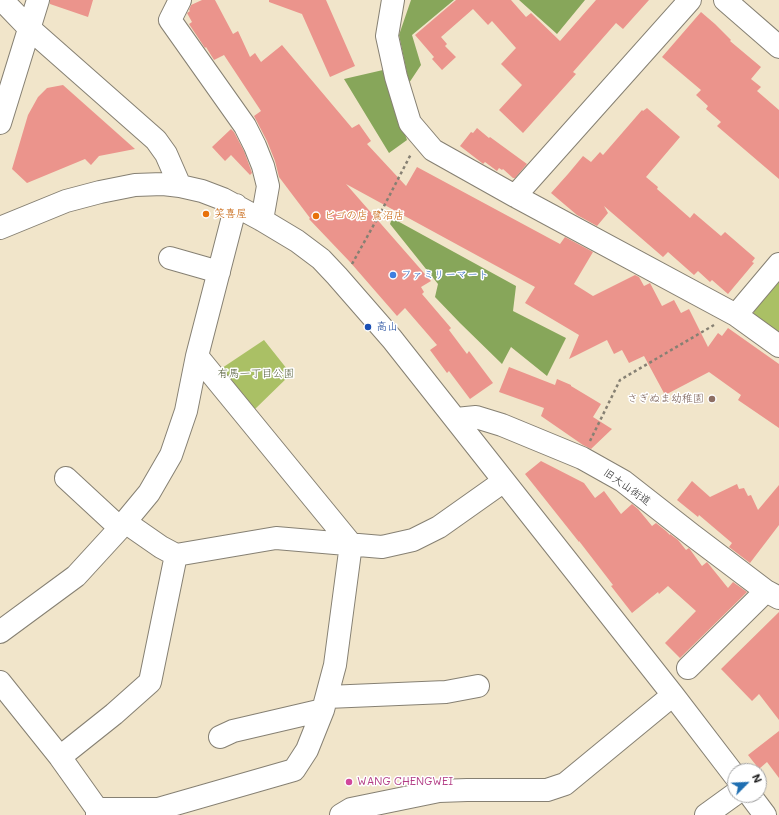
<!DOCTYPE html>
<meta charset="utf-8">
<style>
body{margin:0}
#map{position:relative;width:779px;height:815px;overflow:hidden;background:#f1e5ca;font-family:Mali,sans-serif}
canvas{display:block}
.north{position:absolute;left:727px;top:763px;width:40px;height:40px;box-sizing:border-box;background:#fff;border:1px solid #a4a4a4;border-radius:50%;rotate:66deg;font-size:11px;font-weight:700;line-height:16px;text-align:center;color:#1c1c1c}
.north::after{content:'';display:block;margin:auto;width:14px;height:18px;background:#1f6fb2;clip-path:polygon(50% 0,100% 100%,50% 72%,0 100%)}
</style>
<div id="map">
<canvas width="779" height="815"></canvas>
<div class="north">N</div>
</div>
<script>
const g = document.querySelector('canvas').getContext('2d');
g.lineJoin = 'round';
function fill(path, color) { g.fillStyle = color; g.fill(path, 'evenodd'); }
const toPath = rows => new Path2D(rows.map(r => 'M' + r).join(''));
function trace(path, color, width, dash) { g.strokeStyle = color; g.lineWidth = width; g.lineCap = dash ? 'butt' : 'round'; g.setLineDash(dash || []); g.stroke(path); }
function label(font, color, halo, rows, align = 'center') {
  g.font = font + ' Mali,"Klee One",sans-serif'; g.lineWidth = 3; g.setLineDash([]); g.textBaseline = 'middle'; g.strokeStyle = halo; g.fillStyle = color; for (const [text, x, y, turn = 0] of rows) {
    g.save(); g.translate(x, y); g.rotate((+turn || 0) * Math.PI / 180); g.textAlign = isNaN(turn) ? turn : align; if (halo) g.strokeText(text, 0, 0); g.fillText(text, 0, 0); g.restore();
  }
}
fill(toPath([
 [779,277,779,337,755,321,753,307],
 [264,340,291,374,253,411,222,368]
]), '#aac065');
fill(toPath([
 [411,0,454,0,412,35,421,65,409,83,399,35],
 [519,0,585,0,557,34],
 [383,70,407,140,389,153,344,79],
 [392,218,516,286,513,311,566,338,547,376,511,347,502,364,460,323,435,297,438,284,390,224]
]), '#87a65a');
fill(toPath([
 [50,0,93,0,88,17,50,4],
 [202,0,215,0,233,34,238,31,250,57,255,53,261,62,282,45,352,128,359,124,371,141,367,144,406,186,417,167,560,244,565,237,593,252,574,284,593,296,635,275,639,277,644,286,650,283,662,306,674,300,681,313,689,309,708,347,718,333,722,336,728,328,779,364,779,428,738,400,741,395,709,372,665,395,644,356,629,363,622,350,614,354,607,340,569,359,579,335,525,303,535,287,346,184,431,281,421,287,424,292,422,294,451,328,449,330,467,354,469,351,493,383,470,399,449,371,447,373,430,350,437,345,405,308,397,316,350,262,309,219,310,218,279,177,275,161,267,141,254,116,261,111,224,55,214,60,206,47,205,48,189,24,192,22,187,13,190,11,189,10,191,5],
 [269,0,326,0,355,66,330,77,302,14,269,2],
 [456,0,511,0,526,17,531,13,560,41,596,0,649,0,623,29,616,23,573,72,576,74,523,133,499,110,522,85,501,64,516,48,492,21,488,25,473,9,441,37,447,44,445,46,456,57,442,70,432,59,434,57,415,35],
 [701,12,715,24,731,40,730,41,761,67,751,79,761,87,757,91,779,110,779,179,717,126,721,122,706,109,708,106,696,95,701,90,662,57],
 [63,85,135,149,99,156,91,165,85,159,27,183,12,169,28,115,38,97,47,88],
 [647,108,680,137,646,177,658,187,657,189,690,218,694,213,721,236,725,232,755,258,752,262,754,263,728,294,712,280,710,282,698,271,694,275,668,252,663,257,604,206,608,213,597,226,577,215,551,193,568,174,583,156,591,162,600,152,603,155,642,110,643,111],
 [477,128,489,138,490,137,527,164,515,178,513,178,503,169,502,170,499,168,497,171,485,162,483,164,482,163,460,146,471,132,473,133],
 [231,129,234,132,244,151,251,170,252,173,250,175,231,155,225,161,212,147],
 [509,367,555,385,557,379,571,385,571,386,601,404,593,417,612,429,591,449,583,445,541,416,544,408,499,392],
 [541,461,584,483,595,498,604,491,621,514,632,504,638,509,652,526,656,523,666,531,670,535,670,534,678,540,686,550,689,548,702,566,707,562,728,588,733,582,747,592,680,658,665,643,696,611,668,586,659,594,658,592,632,613,611,586,613,585,579,541,579,542,525,474],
 [692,481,710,497,737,484,739,489,744,488,748,496,751,495,758,510,779,485,779,525,750,563,729,547,732,543,699,515,698,517,677,500],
 [779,612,779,720,759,694,752,701,721,669],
 [779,731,779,778,767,762,759,769,748,755]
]), '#eb948c');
const minor = toPath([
 [2,0,29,28,156,140,166,154,180,186],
 [180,0,170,20,245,126,255,146,263,166,268,186,262,220],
 [393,0,387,36,396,77,410,123,433,150,515,196,736,315,779,346],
 [725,0,779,47],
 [0,123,38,0],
 [515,196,690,0],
 [0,228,66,201,100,192,135,185,163,184,180,186,202,191,223,199,262,220,297,241,321,259,337,276,392,339,673,695,735,776],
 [170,258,219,272],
 [736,315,779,264],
 [456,419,476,417,502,425,582,458,623,481,692,535,766,591,779,598],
 [66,478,120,528],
 [125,522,161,547,176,555,276,538,382,547,413,540,439,527,504,481],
 [0,632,76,576,120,528,149,493,171,455,186,411,197,356,236,205],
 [688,668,766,591],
 [0,682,60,757,97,809,97,815],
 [327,697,446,692,478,686],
 [220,737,233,731,323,710],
 [60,757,114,714,150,682,176,555],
 [750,795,765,815],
 [97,809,158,809,294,770,307,750,323,710,335,665,351,544,197,356],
 [341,815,351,809,439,791,467,790,547,790,565,784,673,695],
 [706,815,735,794]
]);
trace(minor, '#868073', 24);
trace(toPath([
 [352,264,382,210,411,154],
 [590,441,620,380,714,325]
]), '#868073', 2.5, [3, 3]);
trace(minor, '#fff', 22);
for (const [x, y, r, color] of [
 [206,214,4,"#e8710a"],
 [316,216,4,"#e8710a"],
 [393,275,4,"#3f7fe0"],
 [368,327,4,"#1a4fb4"],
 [712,399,4,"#8d6e63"],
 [349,782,4,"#d1479c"]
]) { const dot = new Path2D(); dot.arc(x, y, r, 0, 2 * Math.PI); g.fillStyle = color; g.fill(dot); trace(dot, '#fff', 1.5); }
label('11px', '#c56008', '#fff', [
 ["笑喜屋",214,214],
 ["ビゴの店 鷺沼店",324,216]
], 'left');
label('11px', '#366cbe', '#fff', [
 ["ファミリーマート",401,275]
], 'left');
label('11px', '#164399', '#fff', [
 ["高山",376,327]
], 'left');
label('11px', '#555e39', '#fff', [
 ["有馬一丁目公園",256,374]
]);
label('11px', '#785e54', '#fff', [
 ["さぎぬま幼稚園",704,399]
], 'right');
label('11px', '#1c1c1c', '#fff', [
 ["旧大山街道",627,487,35]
]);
label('11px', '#b23c85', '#fff', [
 ["WANG CHENGWEI",357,782]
], 'left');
</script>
